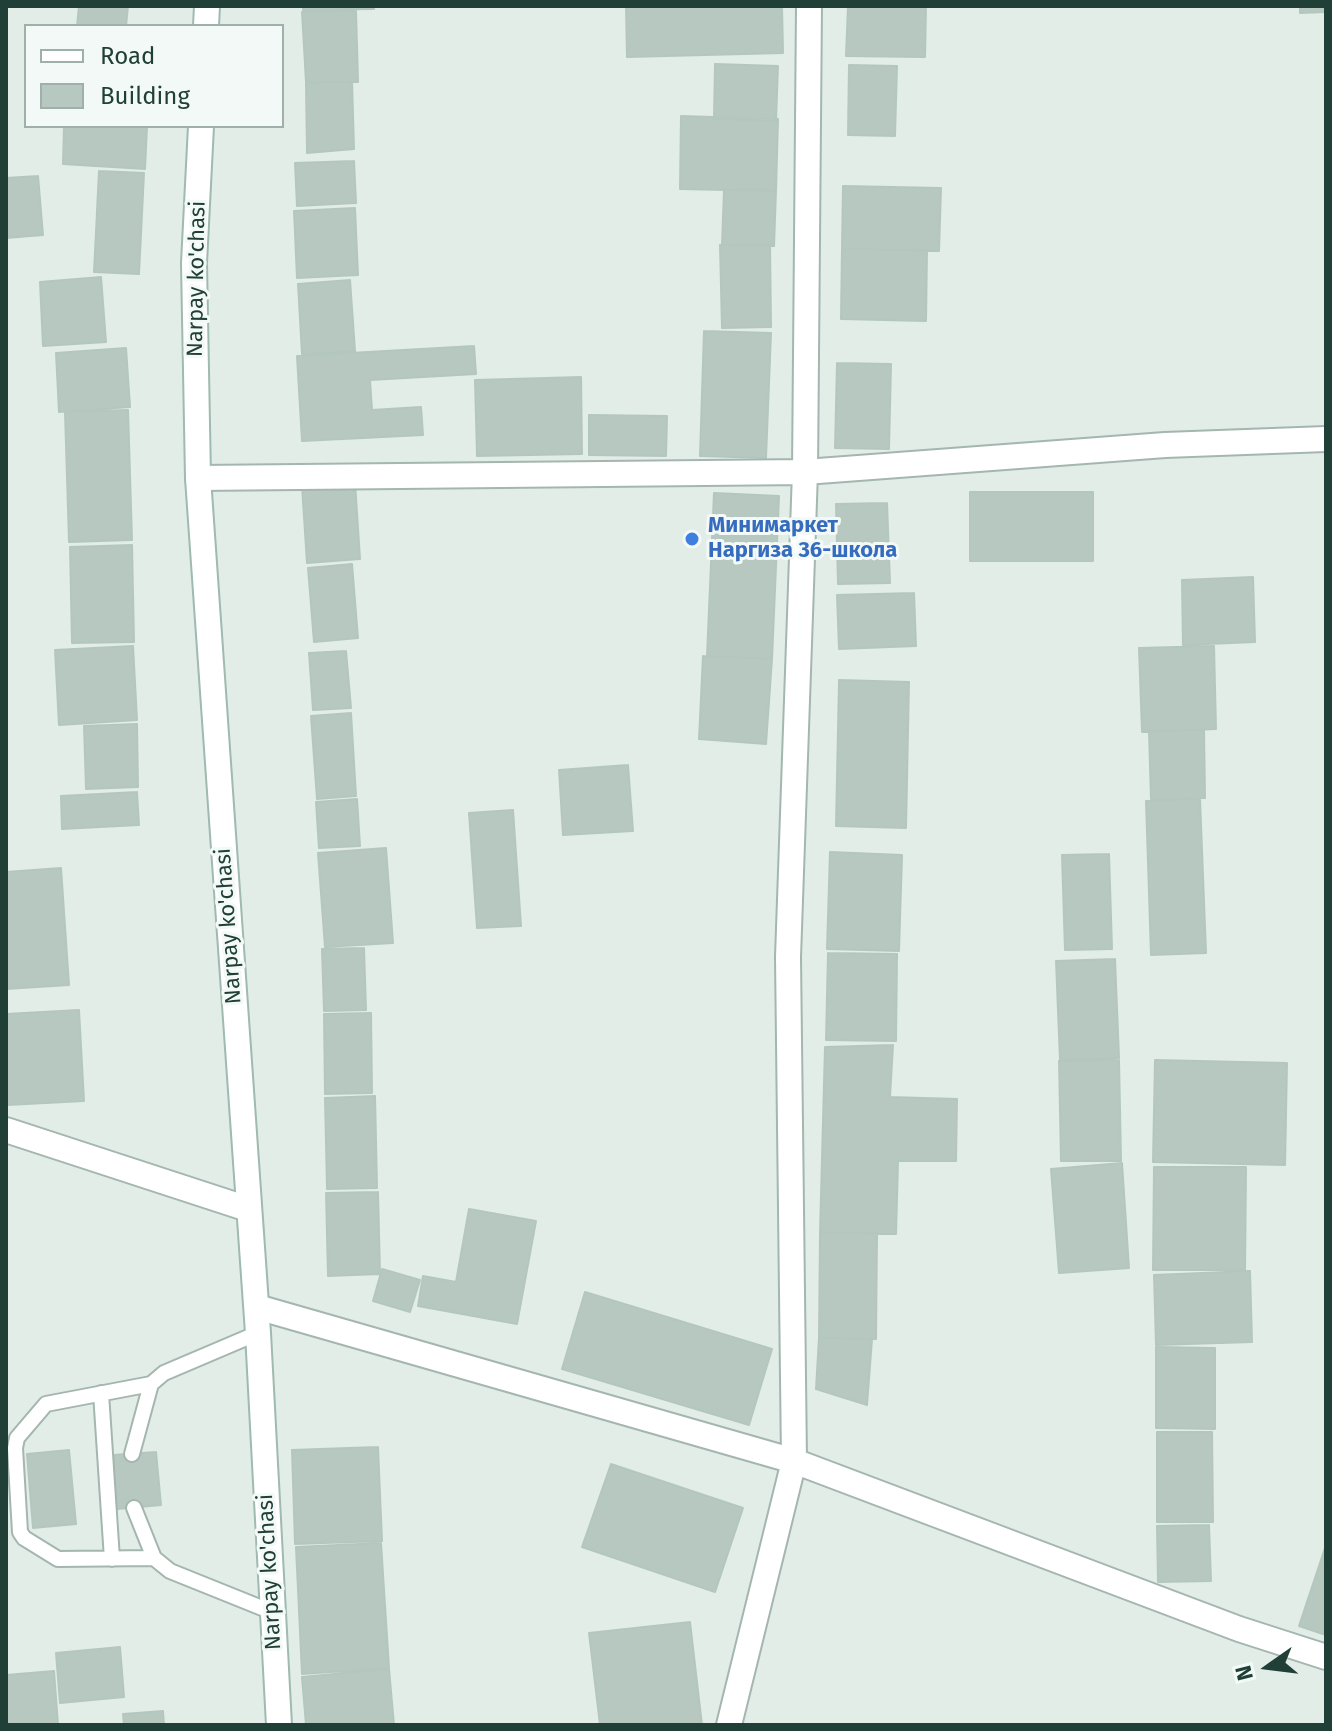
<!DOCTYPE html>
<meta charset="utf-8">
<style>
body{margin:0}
#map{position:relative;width:1332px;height:1731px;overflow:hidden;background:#e2ede8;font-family:"Fira Sans",sans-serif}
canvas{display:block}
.frame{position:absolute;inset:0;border:8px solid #204037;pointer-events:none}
.legend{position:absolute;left:24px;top:24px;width:260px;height:104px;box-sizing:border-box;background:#f3f9f6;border:2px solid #9fafaa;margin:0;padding:10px 14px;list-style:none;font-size:24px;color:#204037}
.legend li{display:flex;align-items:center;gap:16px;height:40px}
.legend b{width:40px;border:2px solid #9fafaa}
.north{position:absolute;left:1228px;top:1627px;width:80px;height:80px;-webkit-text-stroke:6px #f3f9f6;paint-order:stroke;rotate:256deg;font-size:22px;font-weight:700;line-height:32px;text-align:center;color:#204037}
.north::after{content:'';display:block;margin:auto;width:28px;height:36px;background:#204037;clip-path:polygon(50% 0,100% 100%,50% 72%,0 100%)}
</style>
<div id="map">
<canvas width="1332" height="1731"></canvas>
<div class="frame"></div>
<ul class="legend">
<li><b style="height:10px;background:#fff"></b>Road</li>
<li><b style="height:22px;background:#b7c8c1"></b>Building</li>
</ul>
<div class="north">N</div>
</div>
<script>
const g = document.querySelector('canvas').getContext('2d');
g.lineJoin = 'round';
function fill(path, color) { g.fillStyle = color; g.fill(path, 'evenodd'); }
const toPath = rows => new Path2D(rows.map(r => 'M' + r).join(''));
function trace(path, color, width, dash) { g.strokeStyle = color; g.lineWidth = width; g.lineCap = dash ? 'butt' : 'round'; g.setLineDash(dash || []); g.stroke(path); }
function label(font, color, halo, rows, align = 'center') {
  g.font = font + ' "Fira Sans",sans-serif'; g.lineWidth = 6; g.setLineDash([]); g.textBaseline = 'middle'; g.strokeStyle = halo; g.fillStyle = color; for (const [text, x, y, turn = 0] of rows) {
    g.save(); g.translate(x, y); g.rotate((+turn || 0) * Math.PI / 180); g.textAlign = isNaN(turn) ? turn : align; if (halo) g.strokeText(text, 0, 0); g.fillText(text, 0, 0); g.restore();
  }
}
const building = toPath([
 [79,6,128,6,126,26,77,26,79,6],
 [303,6,374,6,374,9,303,10,303,6],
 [626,6,782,6,783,53,627,57,626,6],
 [848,6,926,6,925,57,846,56,848,6],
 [1300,6,1326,6,1326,12,1300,13,1300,6],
 [356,11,358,82,306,82,302,12,356,11],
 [715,64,778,66,776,121,714,119,715,64],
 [849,65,897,66,895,136,848,135,849,65],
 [352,82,354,149,307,153,306,83,352,82],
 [681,116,778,119,776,191,680,189,681,116],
 [64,126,147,126,145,169,63,164,64,126],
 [354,161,356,203,297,206,295,163,354,161],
 [99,171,144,173,139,274,94,272,99,171],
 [38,176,43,235,6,238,6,178,38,176],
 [843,186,941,188,939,251,842,249,843,186],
 [724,189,776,190,774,246,722,245,724,189],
 [355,208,358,275,297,278,294,211,355,208],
 [770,244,771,327,722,328,720,245,770,244],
 [842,249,927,250,926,321,841,319,842,249],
 [101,277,106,342,43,346,40,282,101,277],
 [350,280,355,351,302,354,298,284,350,280],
 [704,331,771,333,766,458,700,456,704,331],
 [474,346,476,374,370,380,372,410,421,407,423,435,302,441,297,356,474,346],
 [126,348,130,407,59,412,56,353,126,348],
 [837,363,891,364,889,449,835,448,837,363],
 [581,377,582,454,477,456,475,380,581,377],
 [128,410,132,540,69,542,65,412,128,410],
 [589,415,667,416,666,456,589,455,589,415],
 [355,482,360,559,307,563,302,486,355,482],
 [970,492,1093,492,1093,561,970,561,970,492],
 [714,493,779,496,772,659,707,656,714,493],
 [887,503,890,583,838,584,836,504,887,503],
 [132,545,134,642,72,643,70,547,132,545],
 [352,564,358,638,314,642,308,568,352,564],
 [1253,577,1255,642,1183,645,1182,580,1253,577],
 [914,593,916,646,839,649,837,595,914,593],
 [133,646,137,720,59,725,55,650,133,646],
 [1214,646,1216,729,1142,732,1139,648,1214,646],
 [346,651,351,708,313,710,309,653,346,651],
 [703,656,772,659,766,744,699,739,703,656],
 [839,680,909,682,906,828,836,826,839,680],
 [351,713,356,796,317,799,311,716,351,713],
 [137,724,138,787,86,789,84,726,137,724],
 [1204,730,1205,798,1151,799,1149,731,1204,730],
 [628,765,633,831,563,835,559,770,628,765],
 [137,792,139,825,62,829,61,796,137,792],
 [357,799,360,846,319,848,316,802,357,799],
 [1200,799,1206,953,1151,955,1146,801,1200,799],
 [513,810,521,926,477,928,469,813,513,810],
 [386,848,393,943,325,947,318,853,386,848],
 [830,852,902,855,899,951,827,949,830,852],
 [1109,854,1112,949,1065,950,1062,855,1109,854],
 [61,868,69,985,6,989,6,872,61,868],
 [364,948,366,1010,324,1011,322,949,364,948],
 [828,953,897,954,896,1041,826,1040,828,953],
 [1115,959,1119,1058,1060,1060,1056,961,1115,959],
 [79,1010,84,1101,7,1105,6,1014,79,1010],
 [371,1013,372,1093,325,1094,324,1014,371,1013],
 [893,1045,890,1097,957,1099,956,1161,898,1161,896,1234,820,1233,825,1047,893,1045],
 [1119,1060,1121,1161,1061,1161,1059,1061,1119,1060],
 [1155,1060,1287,1063,1285,1165,1153,1162,1155,1060],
 [375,1096,377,1188,327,1189,325,1098,375,1096],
 [1122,1163,1129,1268,1059,1273,1051,1169,1122,1163],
 [1154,1167,1246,1167,1245,1270,1153,1270,1154,1167],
 [378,1192,380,1274,328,1276,326,1193,378,1192],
 [469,1209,536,1221,517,1324,418,1306,423,1276,456,1282,469,1209],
 [820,1233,877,1233,876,1339,819,1338,820,1233],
 [382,1269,420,1280,410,1312,373,1301,382,1269],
 [1250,1271,1252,1342,1156,1345,1154,1275,1250,1271],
 [585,1292,772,1349,749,1425,562,1369,585,1292],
 [819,1338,872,1339,867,1405,816,1389,819,1338],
 [1156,1347,1215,1348,1215,1429,1156,1428,1156,1347],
 [1157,1432,1212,1432,1213,1522,1157,1522,1157,1432],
 [378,1447,382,1541,295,1544,292,1450,378,1447],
 [69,1450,76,1524,33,1528,27,1454,69,1450],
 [156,1452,161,1505,117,1509,113,1455,156,1452],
 [611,1464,743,1508,715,1592,582,1547,611,1464],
 [1209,1525,1211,1581,1158,1582,1157,1526,1209,1525],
 [381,1543,389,1668,302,1674,296,1547,381,1543],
 [1326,1545,1326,1635,1299,1626,1326,1545],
 [690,1622,702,1725,600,1725,589,1633,690,1622],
 [120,1647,124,1697,60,1703,56,1653,120,1647],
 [389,1669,394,1725,306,1725,302,1677,389,1669],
 [54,1671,58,1725,6,1725,6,1675,54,1671],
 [163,1711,164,1725,124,1725,123,1714,163,1711]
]);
fill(building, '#b7c8c1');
trace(building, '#b4c7bf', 2);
const service = toPath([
 [151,1384,46,1404,17,1438,15,1448,20,1532,24,1538,58,1559,154,1558],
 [101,1393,112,1559],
 [132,1454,151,1384,164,1373,258,1333],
 [134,1508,154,1558,170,1571,272,1612]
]);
const minor = toPath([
 [198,478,805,472,1165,445,1326,439],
 [6,1130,248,1209],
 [257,1307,794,1461,1239,1629,1326,1657],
 [729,1725,794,1461,788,957,805,472,809,6]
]);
const secondary = toPath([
 [206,26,207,6],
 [201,126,194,263,198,478,258,1333,279,1725]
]);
trace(service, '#a4b6af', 18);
trace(minor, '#a4b6af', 28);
trace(secondary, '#9fbab0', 28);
trace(service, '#fff', 14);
trace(minor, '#fff', 24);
trace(secondary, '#fff', 24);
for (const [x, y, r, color] of [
 [692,539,8,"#3f7fe0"]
]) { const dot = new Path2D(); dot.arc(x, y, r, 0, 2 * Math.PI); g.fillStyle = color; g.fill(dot); trace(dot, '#f3f9f6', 3); }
label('22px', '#204037', '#f3f9f6', [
 ["Narpay ko'chasi",197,279,-89],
 ["Narpay ko'chasi",229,926,-94],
 ["Narpay ko'chasi",270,1572,-93]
]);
label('bold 22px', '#366cbe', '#f3f9f6', [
 ["Минимаркет",708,526],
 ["Наргиза 36-школа",708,551]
], 'left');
</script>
